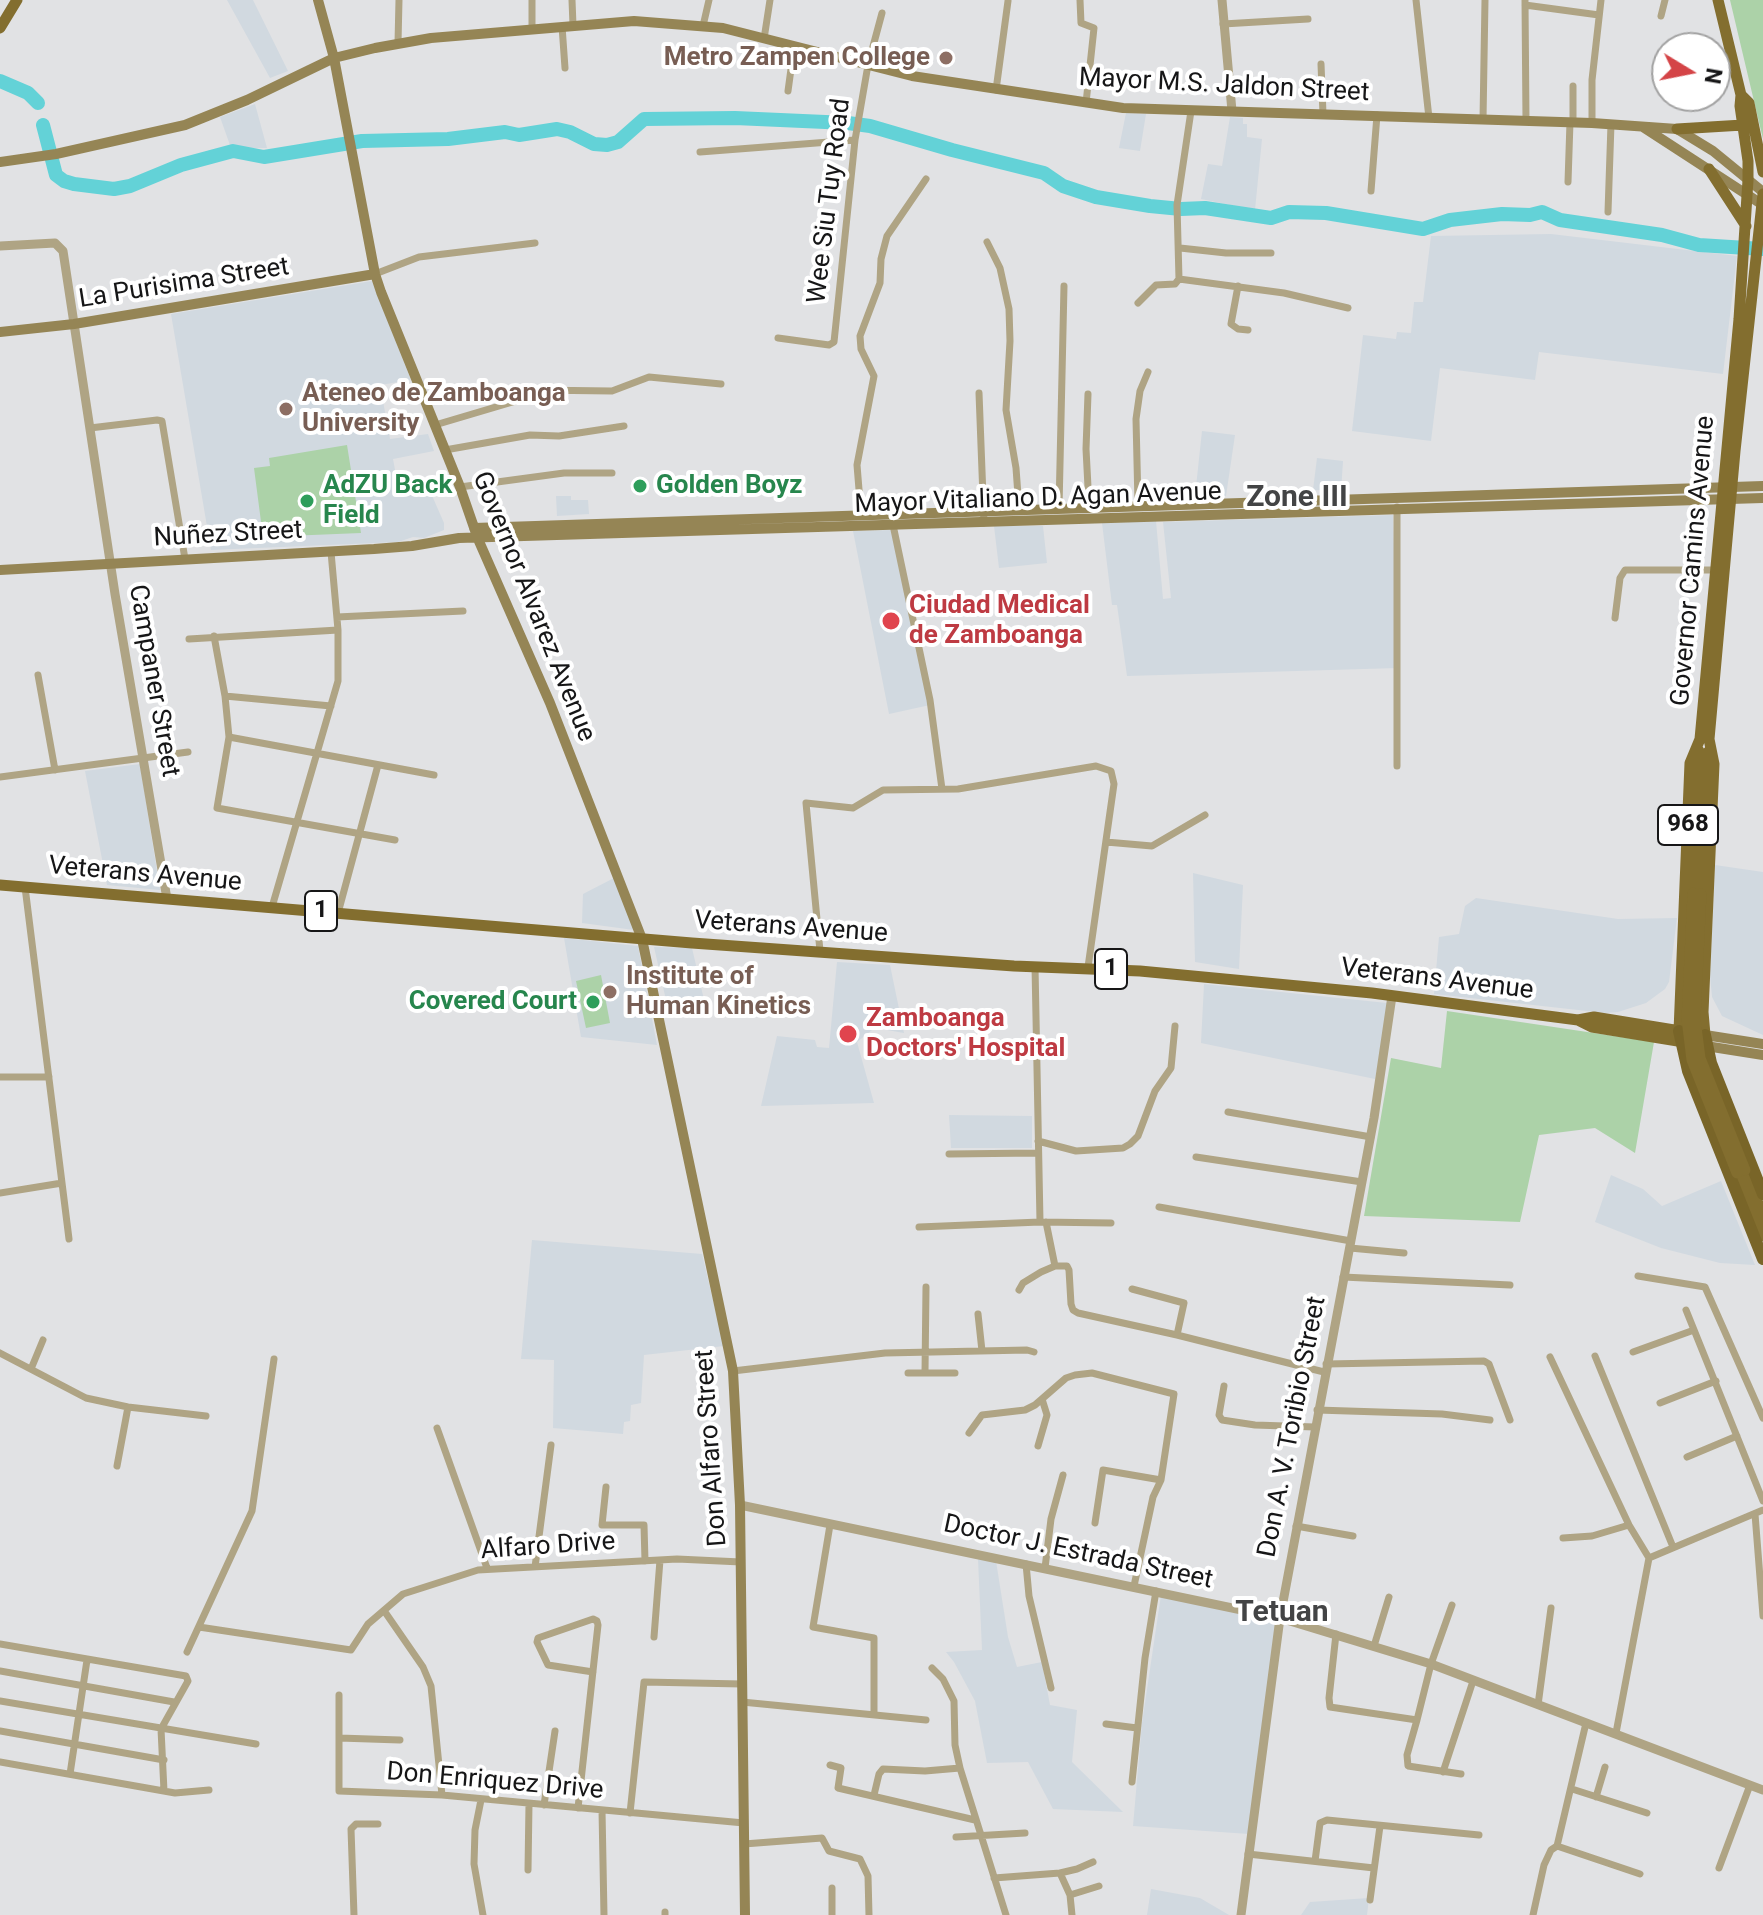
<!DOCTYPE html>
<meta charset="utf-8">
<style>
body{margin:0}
#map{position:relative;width:1763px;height:1915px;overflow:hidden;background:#e1e2e4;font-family:Roboto,sans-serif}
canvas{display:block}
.north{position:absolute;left:1651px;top:32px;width:80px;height:80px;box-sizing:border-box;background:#fff;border:2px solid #a2a2a2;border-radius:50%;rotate:100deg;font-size:22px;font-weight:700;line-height:32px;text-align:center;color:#161617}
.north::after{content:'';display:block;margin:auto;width:28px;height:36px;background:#d44447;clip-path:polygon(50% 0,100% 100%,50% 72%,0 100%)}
</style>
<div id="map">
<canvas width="1763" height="1915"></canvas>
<div class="north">N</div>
</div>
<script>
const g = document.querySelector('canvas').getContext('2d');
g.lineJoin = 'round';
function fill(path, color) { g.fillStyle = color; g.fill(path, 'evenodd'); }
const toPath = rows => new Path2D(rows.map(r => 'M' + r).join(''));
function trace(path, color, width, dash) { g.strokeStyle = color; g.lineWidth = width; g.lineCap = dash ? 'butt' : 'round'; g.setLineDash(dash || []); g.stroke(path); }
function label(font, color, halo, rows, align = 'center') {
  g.font = font + ' Roboto,sans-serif'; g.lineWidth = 8; g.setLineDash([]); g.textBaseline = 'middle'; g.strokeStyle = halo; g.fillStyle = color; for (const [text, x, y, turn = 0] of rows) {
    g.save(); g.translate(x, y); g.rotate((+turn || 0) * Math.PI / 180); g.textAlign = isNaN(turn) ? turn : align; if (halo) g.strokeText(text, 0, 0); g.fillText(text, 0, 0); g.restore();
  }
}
fill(toPath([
 [227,0,253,0,288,71,270,78],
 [255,104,267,148,231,148,220,117],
 [1126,113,1146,114,1140,151,1119,148],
 [1230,117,1243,118,1243,124,1247,124,1247,137,1262,139,1255,210,1201,199,1208,164,1222,166],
 [1551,234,1737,256,1723,374,1539,352,1535,380,1440,368,1431,441,1352,431,1363,335,1396,339,1397,332,1411,333,1414,302,1423,302,1431,236],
 [372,281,411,380,380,385,390,439,428,434,434,451,393,459,398,486,430,491,444,523,444,530,424,538,413,537,398,542,211,550,171,314],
 [1202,431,1235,435,1226,496,1195,496],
 [1317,458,1343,461,1341,491,1313,490],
 [556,496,571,496,571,500,588,500,589,514,557,516],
 [1393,515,1398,668,1127,676,1117,605,1112,605,1102,523,1156,521,1163,599,1171,598,1163,522],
 [994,526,1043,526,1047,563,999,568],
 [893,530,930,705,889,714,853,531],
 [140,764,160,890,107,885,85,771],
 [1715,865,1763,872,1763,1035,1722,1016,1712,997,1710,976],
 [1193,873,1243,885,1239,969,1195,962],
 [614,878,634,930,582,923,583,894],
 [1476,898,1618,919,1677,918,1669,982,1665,989,1646,1003,1618,1012,1605,1013,1434,994,1439,937,1459,934,1465,906],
 [564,938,638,946,657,1045,581,1037],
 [654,947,692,948,705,1004,666,1000],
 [837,962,890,965,904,1033,887,1030,884,1025,877,1026,857,1042,874,1103,761,1106,777,1036,815,1040,817,1047,829,1048],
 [1204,984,1387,1003,1389,1008,1375,1079,1201,1043],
 [949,1115,1032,1116,1032,1148,951,1148],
 [1611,1175,1643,1189,1662,1206,1721,1181,1755,1265,1720,1263,1661,1248,1595,1222],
 [532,1240,702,1254,724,1346,644,1355,641,1403,631,1405,630,1421,624,1422,623,1434,553,1428,554,1360,521,1359],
 [978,1559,996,1561,1008,1637,1017,1667,1042,1662,1050,1705,1077,1710,1072,1762,1123,1812,1053,1809,1028,1762,987,1763,975,1701,954,1662,946,1652,982,1650],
 [1161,1595,1278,1620,1249,1834,1133,1826,1142,1723],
 [1151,1889,1200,1898,1229,1915,1147,1915],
 [1369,1898,1367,1915,1301,1915,1310,1902]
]), '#d1d9e0');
fill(toPath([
 [1730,0,1763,0,1763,139,1758,118],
 [347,445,361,533,263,537,254,468,270,466,269,458],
 [601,975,610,1023,586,1028,576,981],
 [1447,1011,1654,1042,1635,1153,1595,1128,1539,1135,1520,1222,1364,1216,1391,1058,1441,1068]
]), '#acd2a8');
trace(toPath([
 [0,81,28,93,38,103],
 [43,125,56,175,64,181,74,184,114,189,130,186,181,165,233,151,264,157,362,141,448,139,505,132,519,135,557,129,570,132,594,144,607,145,618,142,644,119,735,118,848,123,870,126,952,150,1044,173,1063,186,1096,197,1150,206,1181,209,1205,208,1271,218,1289,212,1326,213,1423,229,1450,220,1502,214,1530,215,1542,212,1560,220,1662,235,1699,245,1763,249]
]), '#63d2d7', 14);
trace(toPath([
 [532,0,532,29],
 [572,0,573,25],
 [1080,0,1081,23,1094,28,1086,103],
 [1416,0,1429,118],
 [1525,0,1526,121],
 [1525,5,1599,15],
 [1661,16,1665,0],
 [1223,24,1308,19],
 [562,26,565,68],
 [703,26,709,0],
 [764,39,770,0],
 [398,43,399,0],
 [1321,64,1323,114],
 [996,90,1008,1],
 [788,91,794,47],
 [1483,120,1485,0],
 [1573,122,1573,86],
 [1592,123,1592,80,1601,0],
 [700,152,855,140],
 [1568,182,1570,122],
 [1371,191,1377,115],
 [1608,212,1611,124],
 [987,242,1000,268,1009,309,1010,341,1006,410,1016,468,1019,509],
 [1180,248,1226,253,1271,253],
 [375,274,419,257,535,243],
 [1179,279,1284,293,1348,308],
 [1238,286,1231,324,1238,329,1248,330],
 [1138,303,1156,285,1175,284,1179,279,1177,205,1191,111],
 [778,338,829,345,834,342,855,140,868,65,882,13],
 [979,393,984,523],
 [1088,394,1086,449,1089,506],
 [435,425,516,401,533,390,612,391,649,377,721,384],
 [90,428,157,420,162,421,185,559],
 [445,450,530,435,559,436,624,426],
 [460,487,564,473,612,473],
 [1138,504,1136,419,1140,391,1148,372],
 [1059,508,1064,286],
 [861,514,857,465,874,376,861,349,860,336,880,283,881,259,887,236,926,179],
 [893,525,930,700,942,789],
 [337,617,463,611],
 [1615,618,1620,578,1625,570,1715,570],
 [214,636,225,696,229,737,217,808,395,840],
 [189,639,338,630],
 [38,675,55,770],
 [225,696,331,706],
 [229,737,434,775],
 [1397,766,1397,507],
 [0,777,188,752],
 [1106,842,1152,846,1205,815],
 [25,887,69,1239],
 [272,907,338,681,338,630,331,552],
 [338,913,378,765],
 [820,951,806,803,853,808,883,790,958,789,1096,766,1111,771,1114,784,1088,967],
 [1035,966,1040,1222],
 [0,1077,49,1077],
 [1228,1112,1371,1137],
 [1038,1141,1076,1151,1123,1148,1130,1144,1138,1136,1155,1091,1171,1068,1175,1026],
 [949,1154,1037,1153],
 [1196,1157,1362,1182],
 [0,1193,62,1183],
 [1159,1207,1351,1241],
 [1046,1222,1055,1266],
 [919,1227,1040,1222,1111,1223],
 [1350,1248,1404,1253],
 [1638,1276,1705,1287,1763,1418],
 [1343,1277,1510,1285],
 [1132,1289,1184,1303,1177,1335],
 [1019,1290,1023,1283,1041,1272,1055,1266,1067,1266,1069,1270,1071,1304,1073,1310,1078,1313,1177,1335,1324,1372],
 [1686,1310,1763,1501],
 [978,1314,982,1351],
 [1633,1352,1694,1330],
 [0,1353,86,1398,128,1407,206,1416],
 [1595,1356,1673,1547],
 [1550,1357,1629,1525,1649,1558],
 [1326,1364,1484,1361,1489,1364,1510,1420],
 [31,1369,43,1340],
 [733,1371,885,1353,1027,1350,1034,1352],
 [908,1373,955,1373],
 [925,1373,926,1287],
 [1224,1386,1219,1415,1222,1420,1255,1425,1315,1427],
 [1660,1403,1716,1381],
 [1317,1410,1442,1414,1490,1420],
 [437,1428,487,1568],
 [969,1433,982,1415,1025,1410,1035,1405,1066,1378,1075,1375,1092,1373,1174,1394,1161,1480,1153,1497,1134,1586],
 [1038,1446,1047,1415,1042,1399],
 [1687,1457,1737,1436],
 [117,1466,128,1407],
 [606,1487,602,1525,644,1525,645,1561],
 [1755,1514,1763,1616],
 [1095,1523,1103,1470,1161,1480],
 [830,1525,813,1627,874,1638,874,1714],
 [1296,1526,1353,1536],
 [1563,1538,1592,1536,1629,1525],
 [1026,1564,1029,1596,1051,1688],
 [535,1567,551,1445],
 [1045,1568,1051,1519,1063,1475],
 [385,1612,423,1667,431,1686,442,1795],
 [199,1627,351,1650,368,1624,403,1594,478,1570,677,1559,741,1562],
 [1336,1634,1329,1698,1330,1707,1417,1720,1431,1664,1452,1605],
 [654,1637,660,1560],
 [0,1644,186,1676,188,1681,161,1729,164,1791],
 [1374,1646,1389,1597],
 [187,1652,252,1511,274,1359],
 [932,1668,943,1679,954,1701,955,1745,960,1768,1006,1915],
 [0,1671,174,1702],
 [339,1695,339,1791,442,1795,744,1823],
 [0,1701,256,1744],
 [742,1702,926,1720],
 [1538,1705,1551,1608],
 [1417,1720,1407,1755,1408,1766,1461,1774],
 [1106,1724,1137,1728],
 [0,1731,164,1760],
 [1616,1733,1649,1558,1763,1510],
 [339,1738,400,1740],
 [0,1762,175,1793,209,1790],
 [830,1765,841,1768,838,1788,975,1820],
 [1443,1772,1473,1681],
 [70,1774,87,1660],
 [1132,1782,1145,1658,1156,1591],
 [1572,1789,1647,1813],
 [874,1795,879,1774,883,1769,925,1771,960,1768],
 [1596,1797,1605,1767],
 [481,1800,475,1830,474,1864,483,1915],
 [544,1805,555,1731],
 [578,1808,598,1625,597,1621,593,1619,538,1638,537,1642,548,1665,593,1672],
 [602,1810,604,1915],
 [630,1813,644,1682,742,1684],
 [956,1837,1025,1833],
 [744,1844,822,1838,829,1851,860,1859,868,1876,869,1915],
 [1557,1846,1640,1874],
 [1248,1854,1374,1868],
 [1315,1861,1320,1823,1327,1820,1479,1835],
 [1719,1868,1750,1785],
 [528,1870,529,1804],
 [1060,1873,1077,1869,1093,1862],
 [994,1878,1060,1873,1070,1895,1072,1915],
 [1070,1895,1099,1886],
 [1370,1900,1380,1826],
 [665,1912,665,1915],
 [354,1915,351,1829,356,1824,378,1824],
 [832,1915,832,1888],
 [1533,1915,1544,1865,1551,1850,1557,1846,1586,1723]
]), '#afa484', 7);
trace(toPath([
 [1222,0,1232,111],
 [0,246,55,243,63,251,115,594,167,899],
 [740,1505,1280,1618,1431,1664,1763,1790],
 [1241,1915,1280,1618,1374,1118,1392,996]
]), '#afa484', 9);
trace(toPath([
 [318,0,334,58,375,274,381,292,460,487,478,539,550,703,642,939,733,1371,740,1505,745,1915],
 [1643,127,1763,205],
 [0,162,56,154,185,125,247,100,334,58,375,48,431,38,634,21,723,28,912,76,1123,108,1592,123,1677,129,1713,151,1763,192],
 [0,332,74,324,375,274],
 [474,528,1763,486],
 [0,570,374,549,412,546,459,538,1763,498],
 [1705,1035,1763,1044],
 [1706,1046,1763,1055]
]), '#958555', 10);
trace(toPath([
 [0,28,17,0],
 [1741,95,1749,103,1763,172],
 [1677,129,1743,125],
 [1709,169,1746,226],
 [0,885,692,943,1014,966,1140,971,1372,993,1578,1020,1594,1017,1705,1035,1703,1012,1714,764,1709,739,1735,451,1763,194],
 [1693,893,1699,751],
 [1701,894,1708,752],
 [1578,1020,1592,1027,1690,1043],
 [1679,1031,1690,763,1700,739,1739,319,1748,180,1748,161,1740,106,1741,95,1718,0],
 [1745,1170,1763,1216],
 [1737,1173,1763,1236]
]), '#836e2f', 11);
trace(toPath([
 [1679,1031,1688,1071,1763,1259],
 [1705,1035,1711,1063,1763,1194]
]), '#796528', 12);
trace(toPath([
 [1693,893,1687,1019,1692,1060,1737,1173],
 [1701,894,1695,1019,1700,1058,1745,1170]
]), '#836e2f', 11);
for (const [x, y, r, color] of [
 [946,58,8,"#8d6e63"],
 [286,409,8,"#8d6e63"],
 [640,486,8,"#2e9e5b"],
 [307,501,8,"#2e9e5b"],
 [891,621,10,"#e0444e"],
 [610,992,8,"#8d6e63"],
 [593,1002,8,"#2e9e5b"],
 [848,1034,10,"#e0444e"]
]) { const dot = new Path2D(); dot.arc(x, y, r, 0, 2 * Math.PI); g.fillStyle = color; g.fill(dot); trace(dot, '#fff', 3); }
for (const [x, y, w] of [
 [1688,825,60],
 [321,911,32],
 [1111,969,32]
]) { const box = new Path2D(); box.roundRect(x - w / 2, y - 20, w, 40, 6); g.fillStyle = '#fff'; g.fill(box); trace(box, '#161617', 2); }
label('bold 24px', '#161617', null, [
 ["968",1688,825],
 ["1",321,911],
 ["1",1111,969]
]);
label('bold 26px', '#785e54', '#fff', [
 ["Metro Zampen College",930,58,"right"],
 ["Ateneo de Zamboanga",302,394],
 ["University",302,424],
 ["Institute of",626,977],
 ["Human Kinetics",626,1007]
], 'left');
label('26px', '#161617', '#fff', [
 ["Mayor M.S. Jaldon Street",1224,86,3],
 ["Wee Siu Tuy Road",830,201,-83],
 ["La Purisima Street",184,284,-9],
 ["Mayor Vitaliano D. Agan Avenue",1038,499,-2],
 ["Nuñez Street",228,535,-3],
 ["Governor Camins Avenue",1694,561,-85],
 ["Governor Alvarez Avenue",533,607,68],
 ["Campaner Street",153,681,80],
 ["Veterans Avenue",145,875,5],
 ["Veterans Avenue",791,928,4],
 ["Veterans Avenue",1437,980,7],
 ["Don A. V. Toribio Street",1293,1427,-79],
 ["Don Alfaro Street",712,1448,-94],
 ["Alfaro Drive",548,1547,-4],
 ["Doctor J. Estrada Street",1078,1553,12],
 ["Don Enriquez Drive",495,1782,5]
]);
label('bold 26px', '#27864d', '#fff', [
 ["AdZU Back",323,486],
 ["Field",323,516],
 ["Golden Boyz",656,486],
 ["Covered Court",577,1002,"right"]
], 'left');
label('bold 26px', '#be3a42', '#fff', [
 ["Ciudad Medical",909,606],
 ["de Zamboanga",909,636],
 ["Zamboanga",866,1019],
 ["Doctors' Hospital",866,1049]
], 'left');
label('bold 30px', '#434445', '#fff', [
 ["Zone III",1297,498],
 ["Tetuan",1282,1613]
]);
</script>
